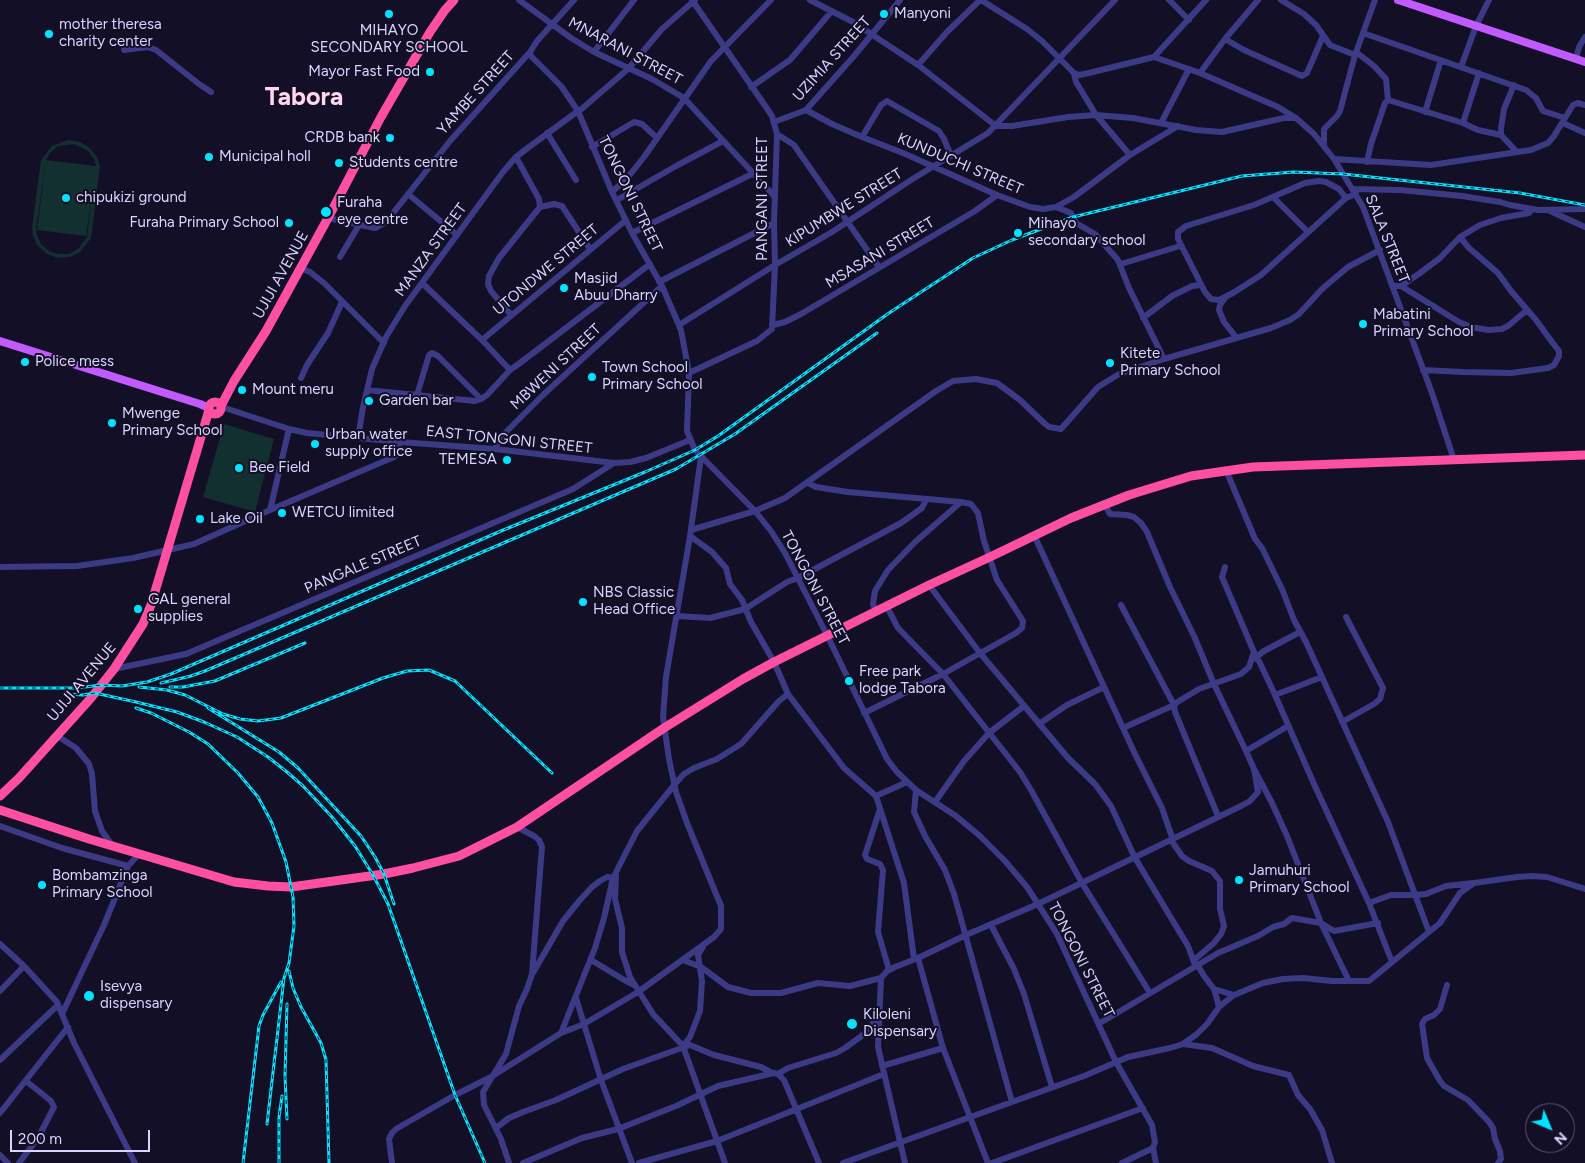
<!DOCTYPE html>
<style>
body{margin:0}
#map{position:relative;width:1585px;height:1163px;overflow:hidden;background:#130f26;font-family:Figtree,sans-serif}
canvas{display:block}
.north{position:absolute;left:1525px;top:1103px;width:50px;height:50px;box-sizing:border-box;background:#130f26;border:1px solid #625e7d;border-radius:50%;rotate:135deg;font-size:14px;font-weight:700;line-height:20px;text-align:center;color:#d9d4ff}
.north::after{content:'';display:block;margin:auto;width:18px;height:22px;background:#00e5ff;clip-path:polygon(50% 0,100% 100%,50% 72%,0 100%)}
.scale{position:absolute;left:10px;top:1130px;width:140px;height:22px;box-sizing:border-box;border:2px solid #d9d4ff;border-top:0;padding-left:6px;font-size:15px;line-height:18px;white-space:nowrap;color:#d9d4ff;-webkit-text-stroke:4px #130f26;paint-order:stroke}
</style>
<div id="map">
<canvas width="1585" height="1163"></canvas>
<div class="north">N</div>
<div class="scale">200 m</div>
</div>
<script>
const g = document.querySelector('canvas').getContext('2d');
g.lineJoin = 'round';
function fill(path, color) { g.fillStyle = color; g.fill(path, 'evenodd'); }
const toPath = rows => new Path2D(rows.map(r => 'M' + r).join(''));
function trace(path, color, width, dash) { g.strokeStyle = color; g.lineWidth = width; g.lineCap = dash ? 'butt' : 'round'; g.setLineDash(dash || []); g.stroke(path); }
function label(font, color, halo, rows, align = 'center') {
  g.font = font + ' Figtree,sans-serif'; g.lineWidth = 4; g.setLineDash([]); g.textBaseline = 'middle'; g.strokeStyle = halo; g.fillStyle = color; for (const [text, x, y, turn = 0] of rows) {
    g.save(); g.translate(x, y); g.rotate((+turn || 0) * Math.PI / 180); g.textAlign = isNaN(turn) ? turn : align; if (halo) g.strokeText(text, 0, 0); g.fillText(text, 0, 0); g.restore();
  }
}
fill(toPath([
 [68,140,80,142,90,148,97,157,100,166,91,238,80,252,70,257,58,258,47,254,38,246,33,236,32,228,41,160,52,146],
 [74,144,88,151,94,159,96,166,46,160,50,153,58,146],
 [46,161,37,230,86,236,92,197,87,237,78,249,69,254,59,254,49,251,41,244,37,235,36,229],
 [224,424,274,439,255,512,203,497]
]), '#12302f');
trace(toPath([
 [519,0,571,38,594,52,652,79,684,98,775,197],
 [574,0,537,41,530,52,531,56,561,86,578,111,612,192,632,233,662,286,681,330,689,373,687,431,695,450,755,511,771,531,785,553,827,635,887,759,897,772,916,790,956,816,980,836,1005,861,1027,887,1038,904,1057,934,1116,1062,1152,1125,1155,1142,1153,1148,1156,1163],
 [810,0,853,22,918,65,996,126,1012,126,1068,117,1096,115,1133,118,1196,130,1222,132,1284,118,1296,118],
 [981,0,1027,29,1042,41,1074,73,1079,75,1089,73,1154,57,1200,73,1278,107,1296,118,1314,134,1334,159,1363,207,1432,393,1454,460],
 [1169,0,1189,20],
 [1281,0,1304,14,1316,25,1330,45,1355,55],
 [1363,33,1526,90,1536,98,1543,111,1565,118],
 [1225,39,1244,50,1302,76,1307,73,1323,36],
 [124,50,148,47,156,50,199,84,211,92],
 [594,52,634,0],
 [1356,52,1374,66,1386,79,1388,100],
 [1154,57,1206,0],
 [1576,59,1579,47,1585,37],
 [918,65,947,32,980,0],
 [1461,67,1476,26,1489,0],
 [1074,73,1076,82,1096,115,1130,155],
 [1200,73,1225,39,1258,0],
 [1514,85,1504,109,1501,128,1501,135,1517,152],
 [751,87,790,60,831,12],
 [806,110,832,124,862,137,903,153,997,195,1030,207,1043,209,1056,207,1074,197,1130,155,1178,126],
 [578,112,628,69,662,29,695,0],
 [1425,112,1441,60],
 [774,122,806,110,854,56,900,0],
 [1161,123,1189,69],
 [1463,123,1479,73],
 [1563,123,1585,133],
 [547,133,576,180],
 [777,134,794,145,879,267],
 [862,137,881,105,887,101,939,131,944,139,951,156],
 [1324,146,1324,129,1337,116,1340,111,1355,55,1375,0],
 [592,147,634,122,642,124,657,138],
 [1334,159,1431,165,1531,150,1548,143,1554,136,1573,105,1578,103,1585,105],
 [1367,162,1371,144,1385,103,1388,100,1463,123,1478,130,1501,135],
 [1353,189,1400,190,1462,196,1500,202,1510,205,1538,210,1585,209],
 [612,192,628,177,644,157,711,61,771,0],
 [408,194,456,234],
 [1273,197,1308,232],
 [1346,198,1339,189,1326,182,1319,181,1305,183,1254,205,1186,226,1178,232,1178,239,1205,292,1211,299,1219,300,1233,293,1261,275,1346,198,1356,194],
 [617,200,676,166,723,141],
 [540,207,554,204,562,206,590,249],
 [1056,207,1071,213,1076,223,1095,234,1118,260,1129,288,1164,359],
 [1550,211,1585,227],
 [328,218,375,228,386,222,450,141,530,52],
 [632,233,752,174],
 [340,257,359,225],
 [1121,264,1180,246],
 [300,268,310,272,324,283,384,343],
 [659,282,774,223],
 [422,283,482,340,510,370],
 [1393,286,1401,286,1420,273,1440,258,1460,237,1480,225,1501,218,1529,213,1531,210],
 [1401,286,1459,322,1471,327,1488,330,1502,329,1508,326,1527,310],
 [1225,298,1220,305,1219,310,1224,322,1236,337],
 [511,315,491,291,488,284,489,276,499,258,540,207,539,199,516,157],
 [1143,318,1172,296,1192,286,1201,285],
 [679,325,775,265,832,232,911,180,988,133,1115,0],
 [773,325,785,322,801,314,975,211,997,195],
 [482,340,626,220],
 [1423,370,1463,372,1511,373,1548,368,1554,365,1559,356,1559,351,1552,342,1536,320,1511,291,1498,273,1469,248,1460,237],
 [689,373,757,341,772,329,775,265,774,223,777,134,772,116,766,107,692,0],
 [301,378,307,365,328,333,342,302],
 [367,390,475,401,481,399,487,395,510,370,520,363,650,264],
 [417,395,429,355,432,353,438,356,481,399],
 [222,407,289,429,307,433,400,442,495,449,614,463,630,462,646,458,690,440],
 [358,438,363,407,372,369,386,337,405,306,503,172,516,157,529,147,578,111],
 [495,449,502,436,544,394,662,286],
 [1226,470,1255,539,1262,548,1282,589,1294,620,1306,642,1388,822,1429,932],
 [808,483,816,487,848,492,961,502,971,504,978,513,984,541,997,580,1023,621,1022,628,1016,633,943,674,864,713],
 [1104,503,1110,514,1127,515,1134,517,1141,523,1147,532,1170,587,1194,636,1214,684,1246,751,1254,769,1272,803,1287,836,1321,923,1349,981],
 [270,510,289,429],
 [691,530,755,511,785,498,936,391,953,381,976,379,997,383,1020,400,1044,423,1049,427,1061,429,1098,387,1119,374,1164,359,1271,328,1290,320,1299,314,1322,289,1348,267,1380,250],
 [1034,535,1135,754,1162,808,1173,840],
 [690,536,712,552,726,568,730,584,742,600,751,622,774,662,788,694,844,768,876,796,904,883,914,959],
 [0,567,77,566,133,558,194,544,270,510,394,457,397,454,400,442],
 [929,585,980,653,1068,758,1095,784,1111,806,1135,858,1188,946,1195,965],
 [1121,605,1174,705,1175,712,1218,816],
 [887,607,898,628,943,674,1020,772,1031,790,1082,883,1150,993],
 [876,612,873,604,875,591,888,570,915,542,961,502],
 [677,616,710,618,745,609,787,582,798,578,901,523,922,508,926,500],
 [1253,656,1259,661,1275,695,1314,784,1369,903,1392,962],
 [1256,657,1264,651,1300,632],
 [114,669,186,654,573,489,614,463],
 [1275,695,1322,677],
 [1342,722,1374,704,1380,699,1383,688,1346,617],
 [1039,724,1067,705,1104,687],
 [1123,728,1174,705,1179,701,1199,689,1241,674,1249,667,1254,652,1222,577,1225,567],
 [56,735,76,748,89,764,92,774,95,811,102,831,112,845],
 [1246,751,1288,726],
 [916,790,914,812,925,836,945,870,954,894,1012,1102],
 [876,796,907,782],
 [935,802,964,761,989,733,1024,706],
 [880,809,865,855,867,859,880,864,883,870,878,932,889,970],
 [0,826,62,848,128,866],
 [1171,840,1182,856,1189,861,1212,871,1220,881,1220,909,1224,926,1221,934,1214,943,1194,960],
 [616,875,615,899,622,928,622,952,630,977,653,1014,683,1046,725,1163],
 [1369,903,1391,895,1415,895,1426,894,1446,886,1473,883],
 [991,925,1014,969,1024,994,1052,1087],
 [0,944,24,966,57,1002,74,1043,135,1163],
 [918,958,943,1048,988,1163],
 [591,960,626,981,634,985],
 [683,960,701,967,728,987,751,993,781,993,818,983,850,986,881,978],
 [1197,964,1204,976,1214,989,1219,1007],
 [533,973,563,921,580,900,592,887,600,881,607,877,613,878],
 [1447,985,1440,1009,1434,1015,1425,1019,1422,1024,1427,1058,1440,1081,1444,1086,1468,1100,1489,1122,1493,1128,1495,1139,1500,1151,1501,1159,1498,1163],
 [1214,989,1234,995],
 [0,991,24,966],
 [576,998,601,1080,632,1163],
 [62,1014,104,925,128,866,139,854],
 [1100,1023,1218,953,1258,936,1273,927,1284,924,1292,918,1321,923,1334,931,1378,923],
 [561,1033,595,948,604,918,613,878,637,831,675,784,684,774,694,768,717,759,741,744,779,701,788,694],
 [1183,1044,1212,1048,1253,1066,1289,1075,1298,1095,1310,1109,1322,1130,1332,1163],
 [683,1046,690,1037,700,1011,702,981,698,955,703,947],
 [0,1060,58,1005],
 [882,1066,943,1048],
 [778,1074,788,1068,836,1053,845,1048,867,1032,879,1014],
 [0,1113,68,1027],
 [496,1128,509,1118,523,1112,556,1100,623,1069,690,1045,714,1055,761,1067,772,1073],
 [0,1155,8,1163],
 [19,1163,38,1138,54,1107,51,1101,26,1081],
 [392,1163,389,1139,392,1133,396,1129,455,1095,491,1077,561,1033,584,1024,638,992,714,937,721,929,721,906,687,823,676,792,669,759,663,717,666,677,690,536,701,457],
 [509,1163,501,1139,484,1105,483,1092,506,1054,519,1006,527,989,532,974,542,847,539,840,534,836,517,827],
 [523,1163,582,1138,618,1129,676,1106,718,1086,774,1073,778,1074,784,1080,819,1163],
 [639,1163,717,1141,884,1074],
 [843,1163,1084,1076,1128,1057,1170,1048,1183,1044,1197,1034,1207,1024,1219,1007,1225,1002,1234,995,1263,983,1283,979,1303,978,1332,981,1369,981,1429,932,1440,923,1460,893,1474,883,1517,877,1532,876,1547,877,1585,889],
 [905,1163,878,1047,881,978,887,971,895,967,918,958,966,935,1038,904,1241,806,1250,801,1258,792,1254,769],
 [992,1163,1143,1108],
 [1122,1163,1153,1148]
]), '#3d3a85', 6);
trace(toPath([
 [1398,0,1585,62],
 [0,341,200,404,209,408]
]), '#c25bff', 8);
trace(toPath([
 '209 408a6 6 0 1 1 12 0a6 6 0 1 1-12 0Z',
 [221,406,234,381,266,331,328,218,381,117,430,32,445,10,454,0],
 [0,796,19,778,91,698,114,669,143,624,151,605,209,410],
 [0,810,89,839,234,882,268,886,291,887,384,874,413,868,459,856,517,827,664,728,743,679,774,662,929,585,990,557,1071,518,1129,495,1191,476,1253,467,1585,455]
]), '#ff4fa3', 9);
const rail = toPath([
 [161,683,191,676,205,671,676,469,735,434,877,333],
 [139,687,167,690,185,695,223,714,240,719,258,721,281,718,383,678,407,671,429,670,455,681,552,773],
 [170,687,183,687,215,681,305,643],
 [0,688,77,688,101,685,122,686,147,682,171,674,501,531,645,472,695,450,718,436,889,313,973,258,1012,240,1073,217,1242,176,1294,172,1343,174,1520,193,1585,205],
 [67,694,83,695,95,693,136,702,177,712,204,722,237,737,268,757,287,772,303,786,332,817,355,846,373,875,388,904,455,1095,485,1163],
 [136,708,151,713,189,732,208,744,238,773,258,797,272,823,286,862,293,897,294,926,289,963,284,978,267,1124],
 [208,708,279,752,298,768,361,836,375,857,384,874,394,904],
 [289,971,293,988,301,1007,321,1043,326,1060,329,1163],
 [287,1004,285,1076,287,1119],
 [243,1163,259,1026,263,1015,281,982],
 [279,1163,279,1117,282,1096]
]);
trace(rail, '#00e5ff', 3);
trace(rail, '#130f26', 1, [4]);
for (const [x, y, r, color] of [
 [389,14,5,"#00e5ff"],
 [884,14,5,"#00e5ff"],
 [49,34,5,"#00e5ff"],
 [430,72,5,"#00e5ff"],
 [390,138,5,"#00e5ff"],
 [209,157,5,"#00e5ff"],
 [339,163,5,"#00e5ff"],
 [66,198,5,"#00e5ff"],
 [326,212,6,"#00e5ff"],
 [289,223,5,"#00e5ff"],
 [1018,233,5,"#00e5ff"],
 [564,288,5,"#00e5ff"],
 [1363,324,5,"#00e5ff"],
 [25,362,5,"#00e5ff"],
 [1110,363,5,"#00e5ff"],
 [592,377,5,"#00e5ff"],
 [242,390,5,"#00e5ff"],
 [369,401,5,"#00e5ff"],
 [112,423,5,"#00e5ff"],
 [315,444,5,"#00e5ff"],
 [507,460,5,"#00e5ff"],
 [239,468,5,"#00e5ff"],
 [282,513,5,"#00e5ff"],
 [200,519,5,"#00e5ff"],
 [583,602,5,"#00e5ff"],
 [138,609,5,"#00e5ff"],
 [849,681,5,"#00e5ff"],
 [1239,880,5,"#00e5ff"],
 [42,885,5,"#00e5ff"],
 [89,996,6,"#00e5ff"],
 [852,1024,6,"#00e5ff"]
]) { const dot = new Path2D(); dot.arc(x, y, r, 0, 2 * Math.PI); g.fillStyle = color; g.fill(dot); trace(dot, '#130f26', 2); }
label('15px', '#d9d4ff', '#130f26', [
 ["Manyoni",894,14],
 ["mother theresa",59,25],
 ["charity center",59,42],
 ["MIHAYO",389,31,"center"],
 ["SECONDARY SCHOOL",389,48,"center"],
 ["Mayor Fast Food",420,72,"right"],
 ["CRDB bank",380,138,"right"],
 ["Municipal holl",219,157],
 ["Students centre",349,163],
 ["chipukizi ground",76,198],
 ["Furaha",337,203],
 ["eye centre",337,220],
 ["Furaha Primary School",279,223,"right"],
 ["Mihayo",1028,224],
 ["secondary school",1028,241],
 ["Masjid",574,279],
 ["Abuu Dharry",574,296],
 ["Mabatini",1373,315],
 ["Primary School",1373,332],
 ["Kitete",1120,354],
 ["Primary School",1120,371],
 ["Police mess",35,362],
 ["Town School",602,368],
 ["Primary School",602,385],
 ["Mount meru",252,390],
 ["Garden bar",379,401],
 ["Mwenge",122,414],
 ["Primary School",122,431],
 ["Urban water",325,435],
 ["supply office",325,452],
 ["TEMESA",497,460,"right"],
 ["Bee Field",249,468],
 ["WETCU limited",292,513],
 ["Lake Oil",210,519],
 ["NBS Classic",593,593],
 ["Head Office",593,610],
 ["GAL general",148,600],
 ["supplies",148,617],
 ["Free park",859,672],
 ["lodge Tabora",859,689],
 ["Jamuhuri",1249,871],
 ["Primary School",1249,888],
 ["Bombamzinga",52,876],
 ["Primary School",52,893],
 ["Isevya",100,987],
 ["dispensary",100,1004],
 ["Kiloleni",863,1015],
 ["Dispensary",863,1032]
], 'left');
label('15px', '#d9d4ff', '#130f26', [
 ["MNARANI STREET",625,51,28],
 ["UZIMIA STREET",832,59,-48],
 ["YAMBE STREET",476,93,-48],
 ["KUNDUCHI STREET",960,164,23],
 ["TONGONI STREET",630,194,64],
 ["PANGANI STREET",763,199,-90],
 ["KIPUMBWE STREET",844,208,-32],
 ["SALA STREET",1387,239,68],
 ["MANZA STREET",431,250,-54],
 ["MSASANI STREET",880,253,-31],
 ["UTONDWE STREET",546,270,-40],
 ["UJIJI AVENUE",281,275,-61],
 ["MBWENI STREET",556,367,-43],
 ["EAST TONGONI STREET",509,440,6],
 ["PANGALE STREET",363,565,-23],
 ["TONGONI STREET",815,588,62],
 ["UJIJI AVENUE",82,682,-50],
 ["TONGONI STREET",1081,960,63]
]);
label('bold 25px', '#ffd6f0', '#130f26', [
 ["Tabora",304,98]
]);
</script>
